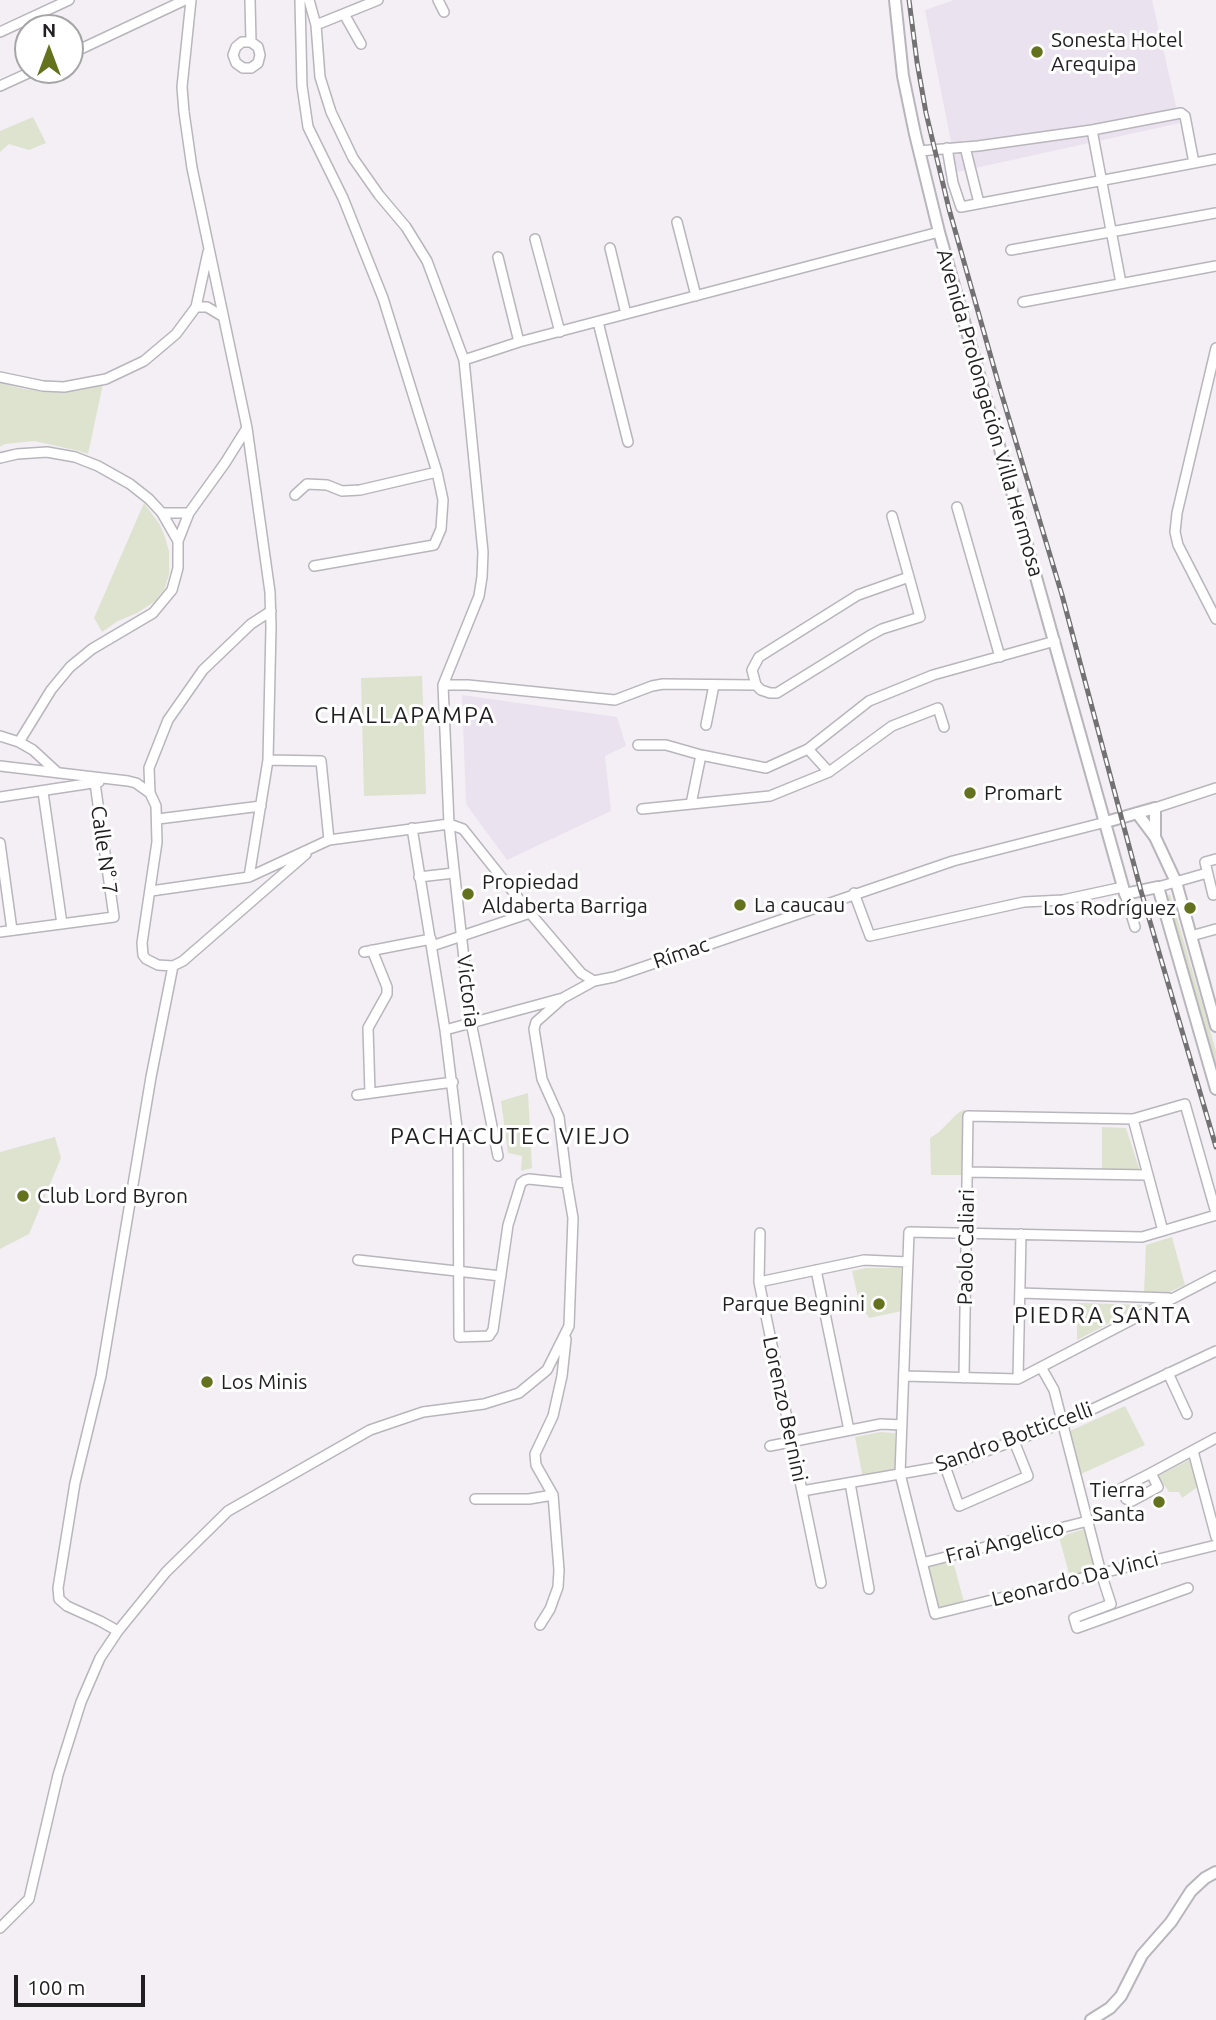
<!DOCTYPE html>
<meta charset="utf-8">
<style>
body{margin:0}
#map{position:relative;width:1216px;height:2020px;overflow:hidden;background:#f3eff5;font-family:Ubuntu,sans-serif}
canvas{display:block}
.north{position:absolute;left:14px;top:14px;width:70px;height:70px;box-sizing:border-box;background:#fff;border:2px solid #a6a5a6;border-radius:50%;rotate:0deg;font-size:19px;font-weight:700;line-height:28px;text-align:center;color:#211f21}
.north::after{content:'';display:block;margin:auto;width:24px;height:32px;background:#64721d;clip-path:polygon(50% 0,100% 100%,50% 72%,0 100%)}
.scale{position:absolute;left:14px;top:1975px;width:131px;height:32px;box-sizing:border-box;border:4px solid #211f21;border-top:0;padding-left:9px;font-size:21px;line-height:24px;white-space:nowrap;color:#211f21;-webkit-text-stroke:5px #fff;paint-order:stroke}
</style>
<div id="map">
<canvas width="1216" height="2020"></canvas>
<div class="north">N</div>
<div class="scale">100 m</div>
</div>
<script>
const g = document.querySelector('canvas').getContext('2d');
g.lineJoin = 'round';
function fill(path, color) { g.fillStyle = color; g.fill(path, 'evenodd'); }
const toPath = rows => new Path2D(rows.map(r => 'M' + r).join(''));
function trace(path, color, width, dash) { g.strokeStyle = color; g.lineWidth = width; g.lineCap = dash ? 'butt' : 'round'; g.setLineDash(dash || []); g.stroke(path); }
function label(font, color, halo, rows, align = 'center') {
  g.font = font + ' Ubuntu,sans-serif'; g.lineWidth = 6; g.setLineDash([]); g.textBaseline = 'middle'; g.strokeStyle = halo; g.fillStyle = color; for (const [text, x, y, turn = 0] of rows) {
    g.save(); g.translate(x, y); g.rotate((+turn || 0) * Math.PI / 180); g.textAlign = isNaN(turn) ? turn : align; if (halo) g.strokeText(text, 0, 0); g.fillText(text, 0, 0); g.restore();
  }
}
fill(toPath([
 [954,0,1152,0,1180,123,957,172,925,10],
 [462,695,617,717,626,746,605,756,611,811,507,860,466,804]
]), '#ebe2ef');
fill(toPath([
 [33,117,46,143,29,150,9,144,0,152,0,131],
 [0,383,24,389,50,392,103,384,88,454,75,450,34,441,5,444,0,447],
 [144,503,160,525,165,537,169,551,169,574,165,588,154,602,137,613,118,621,102,632,94,618],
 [422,676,426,794,364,796,361,678],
 [1170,894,1216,1051,1216,1065,1167,896],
 [528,1093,532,1168,521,1171,522,1156,508,1153,501,1101],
 [965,1109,963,1125,962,1175,931,1175,930,1138,939,1132,958,1113],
 [1102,1127,1126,1128,1140,1171,1102,1170],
 [55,1137,61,1158,29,1234,0,1249,0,1152],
 [1172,1237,1185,1285,1165,1294,1144,1294,1146,1245],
 [866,1268,901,1268,902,1311,869,1318,867,1314,862,1314,852,1271],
 [1077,1303,1082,1303,1144,1305,1077,1340],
 [1125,1406,1145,1445,1081,1474,1070,1431],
 [880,1432,895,1433,895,1472,863,1478,855,1437],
 [1191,1459,1193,1460,1199,1486,1182,1498,1179,1492,1169,1492,1158,1476],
 [1084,1529,1096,1571,1070,1577,1059,1537],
 [953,1561,964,1602,937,1609,927,1567]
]), '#dee3cf');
const minor = toPath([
 [191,0,182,87,184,112,192,168,247,428,270,592,271,627,268,760,249,877],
 [250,0,251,42,258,47,260,55,258,63,251,68,243,68,236,63,233,55,236,47,242,42,251,42],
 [300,0,302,86,308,127,343,198,383,298,437,472,443,500,441,529,434,545,314,566],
 [309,0,316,25,320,77,331,112,353,158,379,195,406,227,427,261,464,360,483,552,482,577,479,596,443,685,449,824,471,1022,498,1156],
 [438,0,444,12],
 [344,14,361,44],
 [316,25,378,0],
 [0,32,69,0],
 [70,54,185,0],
 [0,86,35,70],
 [1092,130,1121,283],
 [965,147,979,203],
 [947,148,953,183,961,207,1216,159],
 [919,151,978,146,1092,130,1181,113,1185,116,1194,163],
 [677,222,696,296],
 [535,239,560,332],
 [610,248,626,314],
 [1011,250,1216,213],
 [498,257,519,342],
 [1023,302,1216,266],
 [196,307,207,307,222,316],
 [598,322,628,442],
 [1216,348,1177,513,1175,532,1178,545,1216,619],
 [464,360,519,342,939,232],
 [0,377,43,386,64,387,106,379,144,361,176,334,196,307,208,252],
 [0,458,17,454,47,452,75,457,98,466,130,484,149,499,162,513,178,541],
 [295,495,307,484,327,485,342,491,360,490,437,472],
 [957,507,1000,657],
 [162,513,189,513],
 [892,516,909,577,920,617,882,629,869,636,777,693,770,693,761,690,756,685,752,670,759,657,858,595,909,577],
 [443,685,468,685,615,700,652,686,663,684,756,685],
 [706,725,714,685],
 [0,736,19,742,33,750,58,773],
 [19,742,51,690,70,667,92,649,153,613,172,590,178,568,178,541,189,513,225,463,247,428],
 [638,745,666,745,701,755,766,768,808,749,869,701,933,675,1055,641],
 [808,749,829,772],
 [268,760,321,761,329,840],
 [0,766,128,781,136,783,150,793,156,806,157,842,142,943,143,955,146,959,158,965,173,966,183,961,306,854],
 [43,792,62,924],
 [150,793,149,768,168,720,203,670,251,624,271,611],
 [0,797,99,782],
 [691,804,701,755],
 [1155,808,1216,788],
 [642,809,770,796,829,772,892,726,938,708,944,727],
 [158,819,261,806],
 [412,828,445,1030,458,1136,459,1337,489,1336,493,1330,508,1225,521,1183,525,1180,529,1179,567,1183],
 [0,843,12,930],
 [1216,859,1205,862,1213,895,1216,894],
 [419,877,454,873],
 [1158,887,1207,873],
 [151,891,249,877,329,840,449,824,463,829,530,913,581,973,594,981,614,977,953,861,1106,822],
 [854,893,870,936,1024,902,1063,900,1123,887],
 [1125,894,1135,927],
 [0,932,114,917,95,783],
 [1191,936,1216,929],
 [432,946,530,913],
 [364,952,431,939],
 [445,1030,563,998,594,981],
 [370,1093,368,1028,387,994,387,987,372,950],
 [357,1095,453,1082],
 [1133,1119,1163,1231],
 [458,1136,494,1136],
 [967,1172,1148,1175],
 [1216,1215,1142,1237,909,1232,900,1474,935,1614,1216,1545],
 [760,1233,759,1282,821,1583],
 [358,1260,501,1276],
 [816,1270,849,1430],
 [759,1282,864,1260,908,1262],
 [1020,1293,1169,1298],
 [1041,1367,1054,1390,1101,1573,1111,1604,1074,1618,1077,1628,1188,1588],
 [1168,1373,1187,1414],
 [904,1376,1018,1379,1216,1276],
 [964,1378,968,1116,1133,1119,1185,1104,1216,1213],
 [1018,1379,1021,1234],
 [770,1446,881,1424,902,1425],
 [1193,1451,1216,1537],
 [945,1466,959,1506,1028,1476,1014,1441],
 [1151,1473,1158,1487,1132,1501,1126,1499,1122,1488,1151,1473,1216,1438],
 [850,1483,869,1589],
 [802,1491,945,1466,1063,1423,1216,1351],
 [475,1499,529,1499,553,1495],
 [922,1563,1088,1521],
 [540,1625,550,1609,558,1587,559,1570,553,1495,536,1465,535,1454,553,1416,562,1376,566,1339],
 [118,1631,100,1621,67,1606,59,1599,58,1588,75,1483,101,1376,151,1077,173,966],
 [0,1928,29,1899,58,1775,81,1702,100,1658,118,1631,166,1572,228,1511,370,1430,423,1412,484,1404,519,1393,547,1370,569,1326,573,1218,567,1183,559,1117,542,1079,534,1029,536,1022,563,998]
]);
const major = toPath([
 [895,0,903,76,915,134,939,232,1123,887,1125,894,1158,887,1216,1089],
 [1137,813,1155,837,1176,882,1216,1026],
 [1106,822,1155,808,1155,837],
 [1091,2020,1110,2008,1121,1996,1142,1955,1171,1922,1191,1891,1205,1878,1216,1872]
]);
trace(minor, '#b9b5bc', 12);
trace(major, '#b9b5bc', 14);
trace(minor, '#fff', 9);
trace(major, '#fff', 10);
const rail = toPath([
 [909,0,917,62,926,113,949,209,1000,389,1062,595,1141,891,1216,1147]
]);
trace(rail, '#747174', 5);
trace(rail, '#fff', 2.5, [8]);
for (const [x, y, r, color] of [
 [1037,52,7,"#64721d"],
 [970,793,7,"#64721d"],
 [468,894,7,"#64721d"],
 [740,905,7,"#64721d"],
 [1190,908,7,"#64721d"],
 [23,1196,7,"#64721d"],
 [879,1304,7,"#64721d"],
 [207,1382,7,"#64721d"],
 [1159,1502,7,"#64721d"]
]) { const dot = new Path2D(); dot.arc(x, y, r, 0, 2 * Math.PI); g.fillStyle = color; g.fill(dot); trace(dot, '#fff', 2.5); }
label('21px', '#211f21', '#fff', [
 ["Sonesta Hotel",1051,40],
 ["Arequipa",1051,64],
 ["Promart",984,793],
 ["Propiedad",482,882],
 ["Aldaberta Barriga",482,906],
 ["La caucau",754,905],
 ["Los Rodríguez",1176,908,"right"],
 ["Club Lord Byron",37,1196],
 ["Parque Begnini",865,1304,"right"],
 ["Los Minis",221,1382],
 ["Tierra",1145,1490,"right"],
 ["Santa",1145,1514,"right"]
], 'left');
label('21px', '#211f21', '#fff', [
 ["Avenida Prolongación Villa Hermosa",990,413,74],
 ["Calle N° 7",104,850,82],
 ["Rímac",681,953,-19],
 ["Victoria",468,991,83],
 ["Paolo Caliari",966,1247,-89],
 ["Lorenzo Bernini",785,1409,78],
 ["Sandro Botticcelli",1014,1437,-20],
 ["Frai Angelico",1005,1542,-14],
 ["Leonardo Da Vinci",1075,1579,-14]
]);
g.letterSpacing = '2px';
label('23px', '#211f21', '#fff', [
 ["CHALLAPAMPA",405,715],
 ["PACHACUTEC VIEJO",511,1136],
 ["PIEDRA SANTA",1103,1315]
]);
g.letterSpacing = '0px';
</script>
